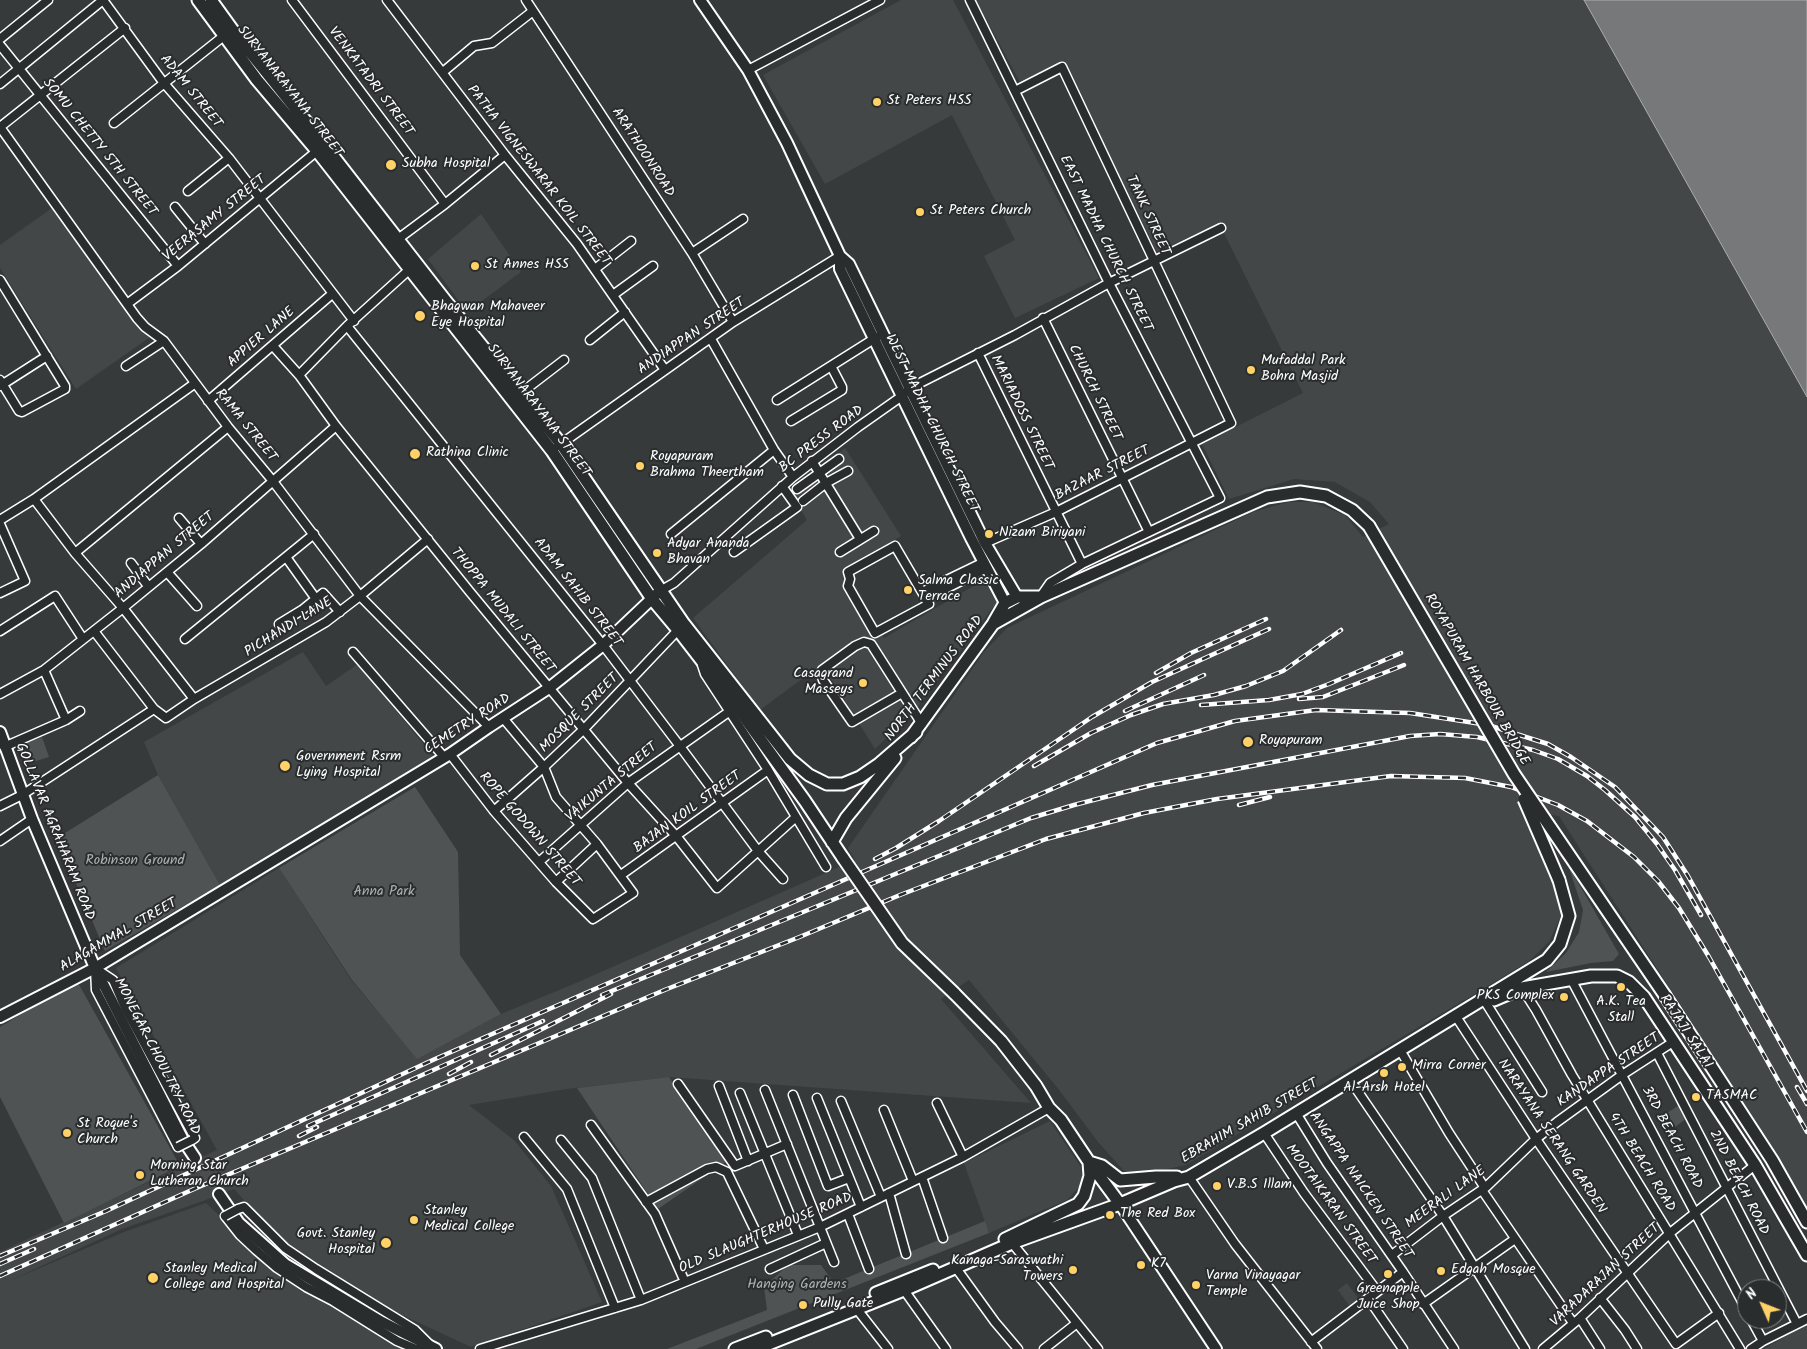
<!DOCTYPE html>
<style>
body{margin:0}
#map{position:relative;width:1807px;height:1349px;overflow:hidden;background:#373a3b;font-family:Kalam,sans-serif}
canvas{display:block}
.north{position:absolute;left:1737px;top:1279px;width:50px;height:50px;box-sizing:border-box;background:#2a2d2e;border:1px solid #7f8182;border-radius:50%;rotate:314deg;font-size:14px;font-weight:700;line-height:20px;text-align:center;color:#fff}
.north::after{content:'';display:block;margin:auto;width:18px;height:22px;background:#ffd166;clip-path:polygon(50% 0,100% 100%,50% 72%,0 100%)}
</style>
<div id="map">
<canvas width="1807" height="1349"></canvas>
<div class="north">N</div>
</div>
<script>
const g = document.querySelector('canvas').getContext('2d');
g.lineJoin = 'round';
function fill(path, color) { g.fillStyle = color; g.fill(path, 'evenodd'); }
const toPath = rows => new Path2D(rows.map(r => 'M' + r).join(''));
function trace(path, color, width, dash) { g.strokeStyle = color; g.lineWidth = width; g.lineCap = dash ? 'butt' : 'round'; g.setLineDash(dash || []); g.stroke(path); }
function label(font, color, halo, rows, align = 'center') {
  g.font = font + ' Kalam,sans-serif'; g.lineWidth = 4; g.setLineDash([]); g.textBaseline = 'middle'; g.strokeStyle = halo; g.fillStyle = color; for (const [text, x, y, turn = 0] of rows) {
    g.save(); g.translate(x, y); g.rotate((+turn || 0) * Math.PI / 180); g.textAlign = isNaN(turn) ? turn : align; if (halo) g.strokeText(text, 0, 0); g.fillText(text, 0, 0); g.restore();
  }
}
fill(toPath([
 [901,0,953,0,1099,278,1015,318,984,256,1015,240,952,115,825,184,763,75],
 [976,0,1584,0,1807,397,1807,1208,1784,1166,1559,816,1525,811,1558,883,1561,916,1549,942,1529,961,1478,992,1186,1165,1153,1172,1125,1172,1098,1142,1060,1091,969,980,941,999,1031,1103,669,1077,567,1089,469,1105,514,1140,551,1186,602,1302,471,1347,348,1290,290,1252,234,1189,203,1201,122,1229,7,1282,124,1232,206,1203,276,1270,415,1349,0,1349,0,1252,217,1150,116,968,279,868,351,980,417,1058,501,1014,576,983,855,860,848,848,984,652,1007,628,1253,512,1289,502,1313,502,1345,515,1363,537,1389,524,1370,502,1335,482,1294,479,1229,499,1202,444,1303,393,1219,223,1157,252,1065,65,1022,86],
 [52,208,153,335,76,389,0,268,0,245],
 [481,214,521,272,467,312,428,259],
 [845,448,901,536,846,569,884,638,984,580,997,602,917,708,875,749,822,664,760,710,693,618,807,520,791,493],
 [303,652,326,686,358,664,433,756,220,885,158,775,144,742],
 [1050,1121,1081,1167,1083,1183,1067,1200,989,1233,964,1163],
 [1347,1283,1360,1301,1351,1308,1338,1290],
 [1807,1324,1807,1349,1764,1349]
]), '#444748');
fill(toPath([
 [42,737,49,757,29,763,23,744],
 [158,775,220,885,105,951,57,838],
 [415,787,458,852,460,955,501,1014,417,1059,352,980,279,868],
 [1568,865,1619,954,1613,961,1591,963,1546,972,1566,953,1579,932,1583,910],
 [77,981,180,1166,64,1223,0,1097,0,1027],
 [669,1077,727,1161,658,1209,577,1088],
 [1681,1104,1688,1117,1675,1127,1667,1113],
 [985,1221,989,1233,696,1349,667,1349,767,1310,764,1287,788,1265,821,1265,834,1283]
]), '#505354');
const water = toPath([
 [1584,0,1807,0,1807,397,1584,0]
]);
fill(water, '#767879');
trace(water, '#adaeaf', 1);
trace(toPath([
 [195,1158,219,1194]
]), '#4b4e4f', 10, [10, 5]);
const street = toPath([
 [103,0,163,82,229,158,354,321],
 [292,0,445,204],
 [387,0,505,155,577,244,665,370],
 [526,0,692,253,733,322],
 [970,0,1109,283,1220,498,1082,564,1050,583,1041,596],
 [0,39,48,0],
 [0,45,178,266],
 [748,70,880,0],
 [443,72,474,46,492,43,533,11],
 [0,84,103,0],
 [114,123,225,35],
 [0,127,137,318,145,327,164,341,228,427,272,480,360,596,489,727],
 [0,127,125,28],
 [188,191,229,158],
 [175,207,205,244],
 [398,239,445,204,505,155],
 [692,253,743,219],
 [595,269,631,241],
 [0,280,65,386,65,389,22,412,19,411,0,380],
 [613,295,653,266],
 [127,304,178,266,317,151],
 [1043,318,1149,532],
 [347,326,603,645,679,745,758,851,783,879],
 [711,339,774,450,793,477],
 [590,340,625,312],
 [273,346,299,375,336,426,470,592,628,783,677,837,717,888,796,817],
 [978,353,1082,564],
 [126,366,164,341],
 [299,375,347,326,410,269],
 [0,386,47,356],
 [521,393,564,360],
 [777,400,877,337],
 [208,401,332,294],
 [791,421,842,390,842,387,831,366],
 [558,446,733,322,840,256],
 [812,461,860,539],
 [797,489,839,459],
 [34,499,75,553,123,608,194,699],
 [803,501,826,483,848,471],
 [179,518,201,544],
 [0,520,34,499,194,384],
 [0,524,25,581,0,593],
 [671,534,774,450],
 [985,543,1056,512,1231,423,1062,67,1015,91],
 [895,546,929,604,875,633,848,586,850,579,848,572,895,546],
 [734,552,797,507,782,486],
 [840,552,874,531],
 [75,553,228,427],
 [286,557,316,599],
 [131,563,148,586],
 [167,572,197,606],
 [660,591,674,583,793,477,858,427,902,396,910,388,1015,335,1109,283,1221,228],
 [922,592,984,562],
 [925,599,987,568],
 [279,624,302,610,323,593,340,612],
 [0,631,55,596,83,639],
 [94,631,154,709,166,718,194,699,326,622,360,596,428,539],
 [185,639,314,534],
 [353,652,444,757],
 [702,665,705,674,768,770,826,867],
 [44,670,66,720],
 [902,693,852,722,823,680,821,673,822,670,855,646,864,642,871,644,922,724],
 [0,694,44,670,123,608,201,544,336,426],
 [4,747,66,720,80,711],
 [450,754,494,811,556,882,593,919,633,893,597,844,556,797,544,767,503,718],
 [0,806,22,795,154,709],
 [494,811,544,767,584,729,678,630],
 [0,841,32,819],
 [539,862,628,783,730,711],
 [621,875,768,770],
 [556,882,597,844],
 [1571,979,1747,1311],
 [1522,988,1536,1010,1572,1075,1740,1349],
 [1486,1003,1542,1092],
 [1455,1015,1536,1139,1676,1344,1719,1313],
 [1400,1050,1449,1133,1485,1188],
 [1657,1053,1797,1324],
 [1350,1080,1443,1216,1525,1349],
 [678,1084,735,1166,787,1144],
 [719,1086,748,1161],
 [765,1090,834,1262],
 [740,1093,798,1235],
 [793,1095,828,1186,849,1178],
 [817,1098,861,1207],
 [841,1101,881,1197],
 [937,1103,963,1157],
 [884,1110,913,1181],
 [1296,1113,1327,1163,1403,1272,1454,1349],
 [591,1125,655,1214,685,1282],
 [1264,1133,1304,1193,1377,1291],
 [524,1137,567,1189,615,1308],
 [561,1140,592,1178,641,1300],
 [178,1147,96,990,95,968,113,980,125,1008,195,1138,192,1140],
 [922,1177,943,1238],
 [1189,1177,1235,1244,1317,1349],
 [1482,1190,1573,1323],
 [889,1193,906,1254],
 [646,1202,707,1169,716,1167,727,1172,764,1249],
 [848,1214,869,1269],
 [225,1216,240,1235,256,1250,277,1268,306,1287,333,1301,397,1341,416,1349,432,1347,415,1330,316,1269,285,1248,244,1207,238,1209],
 [1012,1243,1098,1349],
 [1392,1255,1443,1216,1486,1187,1536,1139,1557,1122,1622,1075,1673,1042],
 [956,1268,995,1322,1018,1349],
 [770,1269,826,1243],
 [904,1290,946,1349],
 [1368,1298,1403,1349],
 [1600,1298,1625,1330,1637,1349],
 [1423,1304,1515,1239],
 [856,1308,888,1349],
 [1580,1318,1600,1349],
 [1751,1319,1763,1341],
 [1311,1342,1403,1272],
 [480,1349,641,1300,820,1227,963,1157,1049,1108],
 [1044,1349,1077,1323],
 [1543,1349,1580,1318,1670,1233,1755,1165],
 [1751,1349,1763,1341,1807,1319]
]);
const secondary = toPath([
 [700,0,748,70,787,143,840,256,849,264,985,543,1017,597],
 [840,256,840,269,971,538,1005,603],
 [0,732,32,819,95,968,183,1140,195,1158],
 [0,1017,95,968,450,754,489,727,549,688,603,645,660,591],
 [219,1194,239,1223,285,1264,382,1322,436,1349],
 [1120,1204,1216,1349]
]);
const primary = toPath([
 [198,0,257,80,317,151,552,451,652,599,678,630,729,696,805,801,843,858],
 [211,0,234,32,312,129,445,300,561,444,684,624,790,759,809,775,827,784,843,784,860,777,879,764,916,732],
 [994,622,1005,603,1017,597,1038,597],
 [911,737,993,624,1041,597,1267,497,1300,492,1326,496,1352,510,1369,526],
 [832,842,846,818,895,758],
 [954,993,1001,1041,1036,1086,1049,1108,1061,1120,1089,1162,1102,1166,1120,1180,1156,1177,1177,1177],
 [1666,997,1772,1160,1807,1222],
 [1494,1000,1522,988,1591,976,1617,976,1629,982,1644,997,1755,1165,1807,1255],
 [1089,1162,1120,1204],
 [1005,1239,1078,1204,1084,1196,1090,1176,1089,1162],
 [876,1293,933,1270],
 [735,1349,766,1337],
 [756,1349,904,1290,1012,1243,1120,1204,1174,1181,1189,1177,1264,1133,1547,960,1560,944,1569,916,1559,880]
]);
trace(street, '#fff', 11);
trace(secondary, '#fff', 14);
trace(primary, '#fff', 15);
trace(street, '#2a2d2e', 8);
trace(secondary, '#2a2d2e', 10);
trace(primary, '#2a2d2e', 11);
const rail = toPath([
 [1156,673,1191,653,1266,619],
 [1299,699,1323,697,1404,665],
 [1201,705,1269,700,1302,694,1329,684,1401,653],
 [1125,711,1204,675],
 [1034,766,1091,733,1131,715,1163,704,1214,695,1246,686,1283,671,1341,630],
 [1239,805,1270,797],
 [875,859,896,848,939,821,1092,717,1152,682,1269,629],
 [602,995,1031,818,1074,805,1152,785,1410,736,1440,734,1477,737,1533,750,1558,759,1587,776,1605,790,1635,817,1657,844,1675,870,1701,915],
 [491,1055,611,994],
 [449,1074,471,1062],
 [1797,1087,1807,1104],
 [308,1126,543,1021],
 [299,1136,317,1127],
 [0,1256,106,1211,435,1059,1157,743,1235,721,1316,710,1410,713,1488,725,1548,744,1571,757,1615,787,1663,837,1688,876,1807,1091],
 [0,1264,34,1249],
 [0,1276,194,1189,667,989,797,938,900,895,1046,839,1144,813,1217,799,1391,776,1465,778,1511,787,1558,805,1587,821,1634,857,1658,881,1679,908,1709,957,1807,1132]
]);
trace(rail, '#fff', 4.5);
trace(rail, '#2a2d2e', 2.5, [8]);
const streetBridge = toPath([
 [178,1147,192,1140],
 [225,1216,238,1209]
]);
const primaryBridge = toPath([
 [1369,526,1514,774,1666,997],
 [1524,799,1559,880],
 [843,858,902,943,954,993]
]);
trace(streetBridge, '#fff', 11, []);
trace(primaryBridge, '#fff', 15, []);
trace(streetBridge, '#2a2d2e', 8);
trace(primaryBridge, '#2a2d2e', 11);
for (const [x, y, r, color] of [
 [877,102,5,"#ffd166"],
 [391,165,6,"#ffd166"],
 [920,212,5,"#ffd166"],
 [475,266,5,"#ffd166"],
 [420,316,6,"#ffd166"],
 [1251,370,5,"#ffd166"],
 [415,454,6,"#ffd166"],
 [640,466,5,"#ffd166"],
 [989,534,5,"#ffd166"],
 [657,553,5,"#ffd166"],
 [908,590,5,"#ffd166"],
 [863,683,5,"#ffd166"],
 [1248,742,6,"#ffd166"],
 [285,766,6,"#ffd166"],
 [1621,987,5,"#ffd166"],
 [1564,997,5,"#ffd166"],
 [1402,1067,5,"#ffd166"],
 [1384,1073,5,"#ffd166"],
 [1696,1097,5,"#ffd166"],
 [67,1133,5,"#ffd166"],
 [140,1175,5,"#ffd166"],
 [1217,1186,5,"#ffd166"],
 [1110,1215,5,"#ffd166"],
 [414,1220,5,"#ffd166"],
 [386,1243,6,"#ffd166"],
 [1141,1265,5,"#ffd166"],
 [1073,1270,5,"#ffd166"],
 [1441,1271,5,"#ffd166"],
 [1388,1274,5,"#ffd166"],
 [153,1278,6,"#ffd166"],
 [1196,1285,5,"#ffd166"],
 [803,1305,5,"#ffd166"]
]) { const dot = new Path2D(); dot.arc(x, y, r, 0, 2 * Math.PI); g.fillStyle = color; g.fill(dot); trace(dot, '#2a2d2e', 2); }
label('14px', '#fff', '#2a2d2e', [
 ["VENKATADRI STREET",370,82,53],
 ["ADAM STREET",190,92,51],
 ["SURYANARAYANA STREET",289,92,52],
 ["SOMU CHETTY 5TH STREET",99,148,51],
 ["ARATHOONROAD",642,153,57],
 ["PATHA VIGNESWARAR KOIL STREET",538,176,52],
 ["TANK STREET",1147,216,65],
 ["VEERASAMY STREET",215,219,-39],
 ["EAST MADHA CHURCH STREET",1105,244,64],
 ["ANDIAPPAN STREET",692,337,-34],
 ["APPIER LANE",262,338,-41],
 ["CHURCH STREET",1094,393,64],
 ["SURYANARAYANA STREET",538,411,53],
 ["MARIADOSS STREET",1021,413,64],
 ["WEST MADHA CHURCH STREET",931,424,64],
 ["RAMA STREET",245,426,51],
 ["BC PRESS ROAD",822,440,-37],
 ["BAZAAR STREET",1103,474,-27],
 ["ANDIAPPAN STREET",165,556,-40],
 ["ADAM SAHIB STREET",577,593,52],
 ["THOPPA MUDALI STREET",502,611,51],
 ["PICHANDI LANE",289,628,-32],
 ["NORTH TERMINUS ROAD",935,679,-53],
 ["ROYAPURAM HARBOUR BRIDGE",1476,680,60],
 ["MOSQUE STREET",580,714,-45],
 ["CEMETRY ROAD",468,725,-33],
 ["VAIKUNTA STREET",612,783,-40],
 ["BAJAN KOIL STREET",688,813,-36],
 ["ROPE GODOWN STREET",529,830,49],
 ["GOLLAVAR AGRAHARAM ROAD",54,832,68],
 ["ALAGAMMAL STREET",119,936,-30],
 ["RAJAJI SALAI",1685,1032,57],
 ["MONEGAR CHOULTRY ROAD",156,1057,63],
 ["KANDAPPA STREET",1609,1071,-34],
 ["EBRAHIM SAHIB STREET",1250,1122,-30],
 ["NARAYANA SERANG GARDEN",1551,1137,56],
 ["3RD BEACH ROAD",1671,1138,62],
 ["4TH BEACH ROAD",1641,1163,58],
 ["2ND BEACH ROAD",1738,1183,63],
 ["ANGAPPA NAICKEN STREET",1360,1186,56],
 ["MEERALI LANE",1446,1198,-36],
 ["MOOTAIKARAN STREET",1330,1205,54],
 ["OLD SLAUGHTERHOUSE ROAD",766,1234,-23],
 ["VARADARAJAN STREET",1606,1276,-43]
]);
label('14px', '#fff', '#2a2d2e', [
 ["St Peters HSS",887,102],
 ["Subha Hospital",402,165],
 ["St Peters Church",930,212],
 ["St Annes HSS",485,266],
 ["Bhagwan Mahaveer",431,308],
 ["Eye Hospital",431,324],
 ["Mufaddal Park",1261,362],
 ["Bohra Masjid",1261,378],
 ["Rathina Clinic",426,454],
 ["Royapuram",650,458],
 ["Brahma Theertham",650,474],
 ["Nizam Biriyani",999,534],
 ["Adyar Ananda",667,545],
 ["Bhavan",667,561],
 ["Salma Classic",918,582],
 ["Terrace",918,598],
 ["Casagrand",853,675,"right"],
 ["Masseys",853,691,"right"],
 ["Royapuram",1259,742],
 ["Government Rsrm",296,758],
 ["Lying Hospital",296,774],
 ["PKS Complex",1554,997,"right"],
 ["A.K. Tea",1621,1003,"center"],
 ["Stall",1621,1019,"center"],
 ["Mirra Corner",1412,1067],
 ["Al-Arsh Hotel",1384,1089,"center"],
 ["TASMAC",1706,1097],
 ["St Roque's",77,1125],
 ["Church",77,1141],
 ["Morning Star",150,1167],
 ["Lutheran Church",150,1183],
 ["V.B.S Illam",1227,1186],
 ["Stanley",424,1212],
 ["Medical College",424,1228],
 ["The Red Box",1120,1215],
 ["Govt. Stanley",375,1235,"right"],
 ["Hospital",375,1251,"right"],
 ["Kanaga-Saraswathi",1063,1262,"right"],
 ["Towers",1063,1278,"right"],
 ["K7",1151,1265],
 ["Stanley Medical",164,1270],
 ["College and Hospital",164,1286],
 ["Edgah Mosque",1451,1271],
 ["Varna Vinayagar",1206,1277],
 ["Temple",1206,1293],
 ["Greenapple",1388,1290,"center"],
 ["Juice Shop",1388,1306,"center"],
 ["Pully Gate",813,1305]
], 'left');
label('14px', '#b0b2b2', '#2a2d2e', [
 ["Robinson Ground",135,862],
 ["Anna Park",384,893],
 ["Hanging Gardens",797,1286]
]);
</script>
